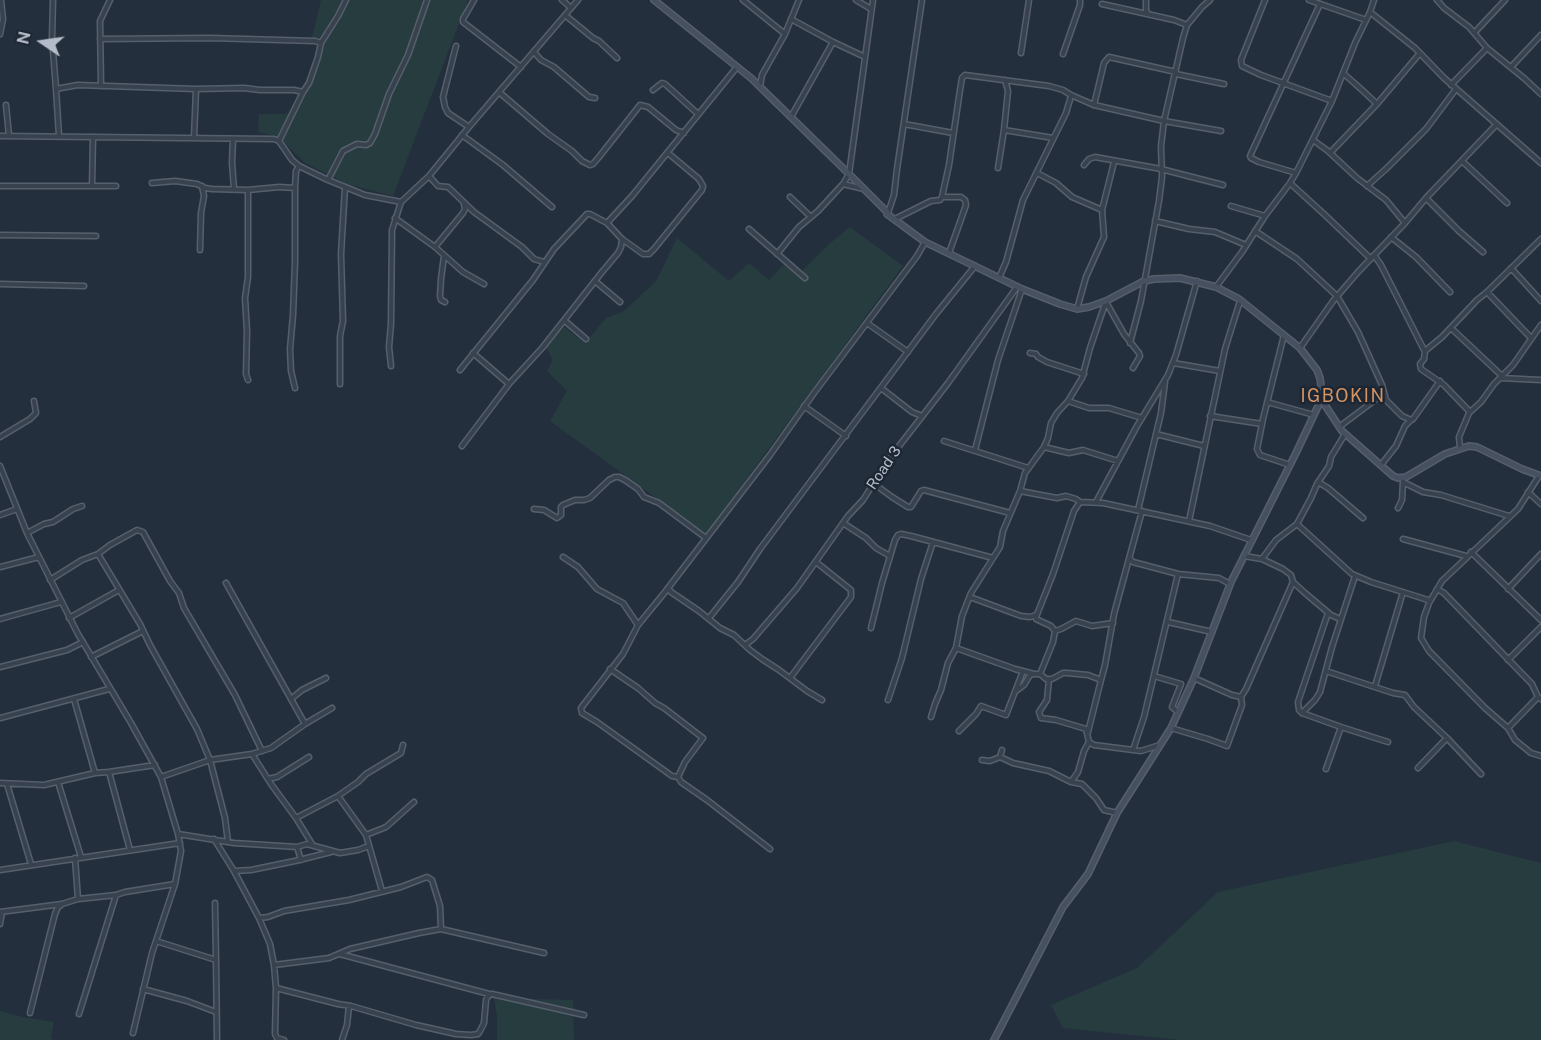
<!DOCTYPE html>
<style>
body{margin:0}
#map{position:relative;width:1541px;height:1040px;overflow:hidden;background:#242f3e;font-family:"Public Sans",sans-serif}
canvas{display:block}
.north{position:absolute;left:12px;top:12px;width:60px;height:60px;-webkit-text-stroke:4px #1d2633;paint-order:stroke;rotate:283deg;font-size:16px;font-weight:700;line-height:24px;text-align:center;color:#b4bcc9}
.north::after{content:'';display:block;margin:auto;width:21px;height:27px;background:#b4bcc9;clip-path:polygon(50% 0,100% 100%,50% 72%,0 100%)}
</style>
<div id="map">
<canvas width="1541" height="1040"></canvas>
<div class="north">N</div>
</div>
<script>
const g = document.querySelector('canvas').getContext('2d');
g.lineJoin = 'round';
function fill(path, color) { g.fillStyle = color; g.fill(path, 'evenodd'); }
const toPath = rows => new Path2D(rows.map(r => 'M' + r).join(''));
function trace(path, color, width, dash) { g.strokeStyle = color; g.lineWidth = width; g.lineCap = dash ? 'butt' : 'round'; g.setLineDash(dash || []); g.stroke(path); }
function label(font, color, halo, rows, align = 'center') {
  g.font = font + ' "Public Sans",sans-serif'; g.lineWidth = 5; g.setLineDash([]); g.textBaseline = 'middle'; g.strokeStyle = halo; g.fillStyle = color; for (const [text, x, y, turn = 0] of rows) {
    g.save(); g.translate(x, y); g.rotate((+turn || 0) * Math.PI / 180); g.textAlign = isNaN(turn) ? turn : align; if (halo) g.strokeText(text, 0, 0); g.fillText(text, 0, 0); g.restore();
  }
}
fill(toPath([
 [321,0,468,0,393,196,347,184,305,163,277,136,258,132,259,114,287,114,298,100,322,47,312,37],
 [850,227,903,266,706,534,550,421,567,391,547,371,553,360,546,347,564,327,585,343,606,318,624,311,656,281,677,238,729,281,749,263,769,280,785,263,800,273,829,244],
 [1454,841,1541,863,1541,1040,1181,1040,1063,1028,1051,1005,1137,968,1218,892],
 [494,998,573,1000,574,1040,497,1040,497,1015],
 [0,1011,23,1017,54,1022,51,1039,56,1040,0,1040]
]), '#263c3f');
const street = toPath([
 [53,0,52,38,56,89],
 [474,0,463,19,463,22,521,67],
 [562,0,571,8],
 [743,0,785,34],
 [856,0,871,9],
 [1146,0,1146,10,1148,14],
 [1265,0,1241,60,1242,66,1261,75,1332,101],
 [1309,0,1366,20],
 [1437,0,1444,8,1469,27,1487,48,1525,79,1541,94],
 [1102,4,1174,20,1187,25],
 [1370,12,1415,48,1444,78,1541,163],
 [565,15,593,38,599,41,617,58],
 [791,19,833,42,865,57],
 [1475,32,1505,0],
 [0,34,3,19,1,0],
 [100,39,210,38,315,41,321,43],
 [456,46,443,97,445,107,448,113,469,127],
 [534,52,541,60,554,67,589,97,595,98],
 [1021,53,1029,0],
 [1063,54,1080,5,1080,0],
 [1511,67,1541,35],
 [1343,73,1361,89,1377,104],
 [1176,74,1224,84],
 [1005,80,1008,91,1004,130,1053,138],
 [1451,85,1487,48],
 [101,86,100,21,110,0],
 [760,86,762,75,785,34,799,0],
 [653,90,662,83,665,84,698,114],
 [499,92,548,134,572,151,582,161,590,165,593,164,599,157,640,105,648,107,676,130,684,133],
 [6,105,9,136],
 [1094,105,1104,63,1109,57,1176,72],
 [791,117,833,42],
 [904,124,953,133],
 [462,135,503,165,552,207],
 [0,136,274,139,279,141,292,160,299,166,328,180,365,195,401,202,429,176,469,127,578,0],
 [59,136,56,89,61,88,78,85,196,89,244,88,260,90,294,90,303,92],
 [194,138,196,89],
 [233,139,232,163,234,189],
 [1313,140,1328,151,1357,178,1386,200,1405,223],
 [279,141,303,92,309,83,318,57,321,43,338,16,346,0],
 [1330,153,1377,104,1420,53],
 [1462,161,1507,203],
 [1084,165,1089,159,1095,157,1161,169,1223,185],
 [998,168,1004,130],
 [1037,173,1056,183,1072,197,1102,210],
 [1296,173,1259,162,1251,158,1250,156,1320,4],
 [429,176,438,186,448,187,474,212,522,247,534,259,544,262],
 [328,180,343,151,357,144,366,145,370,143,375,134,389,94,408,55,427,0],
 [152,183,175,181,197,184,205,188,212,189,248,190,279,187,295,188],
 [1290,183,1325,215,1371,259],
 [843,184,864,189],
 [0,186,116,186],
 [92,186,93,137],
 [1367,186,1387,168,1426,129,1456,89],
 [248,190,248,277,245,298,247,331,246,374,248,380],
 [790,197,811,217],
 [942,197,949,165,960,90,962,78,965,75,1049,86,1063,90,1071,95,1094,105,1164,121,1221,131],
 [1426,198,1459,231,1483,252],
 [1231,206,1265,216],
 [888,213,894,195,897,169,922,0],
 [395,218,435,247,463,272,484,284],
 [895,219,931,201,940,200,942,197,961,197,965,200,966,205,949,253],
 [1155,221,1189,229,1215,232,1246,245],
 [607,223,632,196,737,67],
 [749,229,805,278],
 [1255,231,1297,259,1337,296,1358,332,1382,385,1386,400,1402,416,1411,420,1413,419,1440,381],
 [0,235,96,236],
 [1391,237,1416,257,1450,292],
 [435,247,463,213,465,209,464,204],
 [200,250,201,213,204,196,202,186],
 [777,254,799,227,818,211,843,184,849,174,873,0],
 [1374,255,1381,265,1424,350],
 [444,256,441,279,440,296,441,300,445,302],
 [1511,268,1541,301],
 [999,278,1006,262,1023,200,1066,113,1071,96],
 [595,281,620,302],
 [0,284,84,286],
 [1216,287,1242,252,1265,216,1290,183,1296,173,1332,101,1355,43,1370,12,1374,0],
 [1487,292,1531,338],
 [1106,302,1124,334,1139,353,1140,356,1133,368],
 [1077,309,1086,277,1104,237,1102,210,1114,162],
 [565,321,586,339],
 [867,323,908,352],
 [1451,328,1502,376],
 [1284,335,1263,419,1257,449,1260,455,1290,465],
 [1130,343,1141,301,1159,201,1162,177,1161,146,1164,121,1183,38,1187,25,1202,7,1210,0],
 [1300,348,1333,301,1358,272,1405,223,1426,198,1496,125],
 [473,353,509,384],
 [1030,353,1036,354,1038,357,1047,362,1084,374],
 [1173,363,1220,371],
 [391,366,389,347,391,324,392,230,401,202],
 [460,370,533,280,554,249,587,214,590,214,607,223,622,239,643,254,649,254,654,249,702,190,703,186,699,179,668,153],
 [1501,378,1541,380],
 [340,384,340,336,343,321,341,254,345,187],
 [295,388,291,371,290,349,293,315,295,262,295,188,296,171,299,166],
 [881,388,912,412,922,416],
 [1068,401,1089,408,1109,408,1142,418],
 [1267,402,1314,415],
 [804,406,846,436],
 [1470,412,1444,385,1421,369,1420,364,1424,359,1425,351,1442,337,1477,300,1487,292,1541,239],
 [1210,416,1262,424],
 [1339,427,1383,394],
 [1156,434,1204,446],
 [0,437,30,419,36,413,34,401],
 [944,441,1028,468],
 [462,446,509,384,543,347,602,272,618,253,621,247,622,239],
 [1044,447,1069,453,1083,450,1118,461],
 [1460,448,1459,437,1469,413,1481,402,1494,384,1513,365,1541,325],
 [975,450,998,360,1022,289],
 [1381,465,1396,446,1405,426,1411,420],
 [0,466,27,533,78,634,131,723,161,777,178,834,181,851,175,884,152,953,133,1033],
 [1539,476,1518,509,1442,581,1429,603,1424,617,1421,638,1429,651,1485,708,1508,728,1515,740,1531,753,1541,756],
 [1318,482,1328,488,1363,518],
 [1403,482,1423,492,1441,495,1509,516],
 [873,483,892,497,908,507,911,507,921,491,924,490,1010,513],
 [1020,491,1057,498,1066,496,1076,499,1080,502],
 [1528,492,1541,504],
 [1096,502,1137,426,1168,375,1176,355,1197,281],
 [1398,508,1402,500,1403,481],
 [534,509,544,510,557,518,561,515,561,507,563,505,575,500,584,500,590,498,609,480,615,477,619,477,625,480,638,489,644,497,659,503,706,538],
 [1138,510,1161,413,1165,382],
 [0,515,17,509],
 [1189,521,1225,349,1240,301],
 [843,523,866,538,876,548,890,556],
 [1297,524,1352,574,1371,582,1428,600],
 [27,533,44,524,53,522,73,509,82,506],
 [1403,539,1466,556],
 [1471,552,1541,620],
 [98,554,140,624,150,645,197,729,210,760,225,818,228,842],
 [1244,556,1262,559,1283,569,1291,575,1293,582,1305,593,1331,615,1340,619],
 [563,557,578,567,597,589,623,603,638,625],
 [1130,559,1133,562,1178,574,1219,578,1230,584],
 [1262,559,1276,540,1297,524,1311,498,1317,484,1329,466,1331,457,1345,434],
 [0,567,39,557],
 [50,580,82,560,98,554,110,545,137,530,143,532,170,581,179,593,184,608,235,695,262,751],
 [226,583,305,724],
 [668,588,671,592,699,611,720,628,734,635,750,650,762,659,779,670,807,691,822,700],
 [1437,589,1444,593,1532,684,1538,697,1541,699],
 [1508,589,1541,554],
 [970,597,1021,616,1030,617,1036,615],
 [1328,613,1298,702,1299,710,1302,713,1341,727,1388,742],
 [69,618,119,590],
 [709,618,738,582,760,549,936,314,975,266],
 [0,619,61,602],
 [1168,622,1212,632],
 [871,628,882,583,895,540,898,535,901,534,911,536,993,558],
 [1055,631,1061,629,1076,621,1092,626,1113,623],
 [745,645,753,639,797,588,848,516,863,500,889,459,948,383,1017,287],
 [956,648,1015,669,1034,674,1040,674,1046,679,1052,679,1063,673,1067,673,1088,675,1101,680,1105,665,1114,614,1142,511],
 [91,657,143,631],
 [1508,660,1541,627],
 [0,667,67,650,83,642],
 [610,669,638,688,655,703,664,708,703,738,685,762,678,777],
 [1326,671,1393,693,1405,695,1414,707,1447,738,1481,774],
 [1040,674,1053,642,1055,631,1051,626,1036,619,1036,617,1053,574,1074,511,1080,502,1103,503,1210,526,1251,540],
 [1154,676,1181,684,1172,707,1178,712],
 [790,678,851,597,851,590,816,562],
 [1194,678,1232,695,1241,697,1246,689,1293,582],
 [1049,679,1047,700,1039,712,1041,718,1056,720,1086,729,1089,742,1094,745,1141,751,1160,745],
 [1375,686,1403,592],
 [1016,691,1024,685,1030,675,1034,674],
 [74,699,95,773],
 [291,699,302,690,326,678],
 [888,700,902,658,921,579,933,542],
 [1302,713,1315,700,1320,692,1332,647,1355,576],
 [931,717,935,704,941,690,948,663,956,648,962,616,971,593,1000,547,1003,531,1020,491,1025,473,1044,447,1048,438,1051,423,1057,413,1068,401,1082,378,1090,348,1106,301],
 [0,718,109,689],
 [1171,728,1208,739,1227,746,1242,705,1241,697],
 [1508,728,1538,697],
 [959,731,976,714,981,706,1006,715,1023,671],
 [1088,732,1101,680],
 [1133,750,1144,717,1178,574],
 [252,754,271,784,296,818,338,796,366,835,382,891],
 [1000,757,1002,750],
 [982,760,990,761,1000,757,1013,763,1049,771,1071,782,1082,784,1096,798,1104,810,1117,813],
 [1418,768,1447,738],
 [1326,769,1341,727],
 [109,772,130,850],
 [161,777,210,760,252,754,271,748,305,724,332,708],
 [268,779,277,777,309,757],
 [58,782,81,857],
 [1071,782,1078,772,1084,751,1089,742],
 [0,783,44,785,95,773,109,772,155,765],
 [7,784,31,864],
 [338,796,358,782,366,774,401,753,403,745],
 [296,818,312,844],
 [178,834,234,843,297,847,307,844,340,853,358,850,369,846],
 [366,835,386,827,414,802],
 [214,839,234,871,259,918,270,944,274,965,329,958,350,949,419,933,441,929,544,953],
 [297,847,301,860],
 [770,849,707,800,681,782,678,777,672,776,597,722,582,713,581,708,623,654,638,625,665,592,770,455,814,393,917,256,925,242],
 [75,858,78,899],
 [0,870,180,843],
 [234,871,251,870,295,861,331,852],
 [0,912,62,904,78,899,116,895,125,892,175,884],
 [259,918,268,917,284,911,349,900,401,887,427,877,432,880,440,906,441,929],
 [0,924,2,912],
 [156,941,216,960,215,903],
 [340,954,489,994],
 [216,960,217,1040],
 [274,965,276,988,280,989,338,1004,351,1006,416,1025,456,1034,471,1035,478,1034,480,1031,484,1023,486,1000,488,996,492,994,584,1015],
 [276,988,275,1034,277,1038,284,1040],
 [143,989,187,1001,216,1012],
 [30,1013,55,914,58,907,61,905],
 [79,1014,116,895],
 [342,1040,347,1025,349,1006]
]);
const secondary = toPath([
 [654,0,751,78,849,174,887,212,887,214,925,242,1022,289,1060,304,1077,309,1089,307,1106,301,1144,281,1154,279,1180,278,1216,287,1239,299,1300,348,1317,370,1320,378,1322,393,1320,402,1296,453,1231,582,1194,678,1171,728,1117,813,1088,874,1063,907,994,1040],
 [1321,399,1342,431,1393,476,1398,478,1406,477,1445,454,1469,446,1477,447,1522,469,1541,476]
]);
trace(street, '#565f6c', 7);
trace(secondary, '#565f6c', 8);
trace(street, '#38414e', 4);
trace(secondary, '#465061', 5);
label('15px', '#b4bcc9', '#1d2633', [
 ["Road 3",884,468,-56]
]);
g.letterSpacing = '1.5px';
label('18px', '#d59563', '#1d2633', [
 ["IGBOKIN",1343,396]
]);
g.letterSpacing = '0px';
</script>
